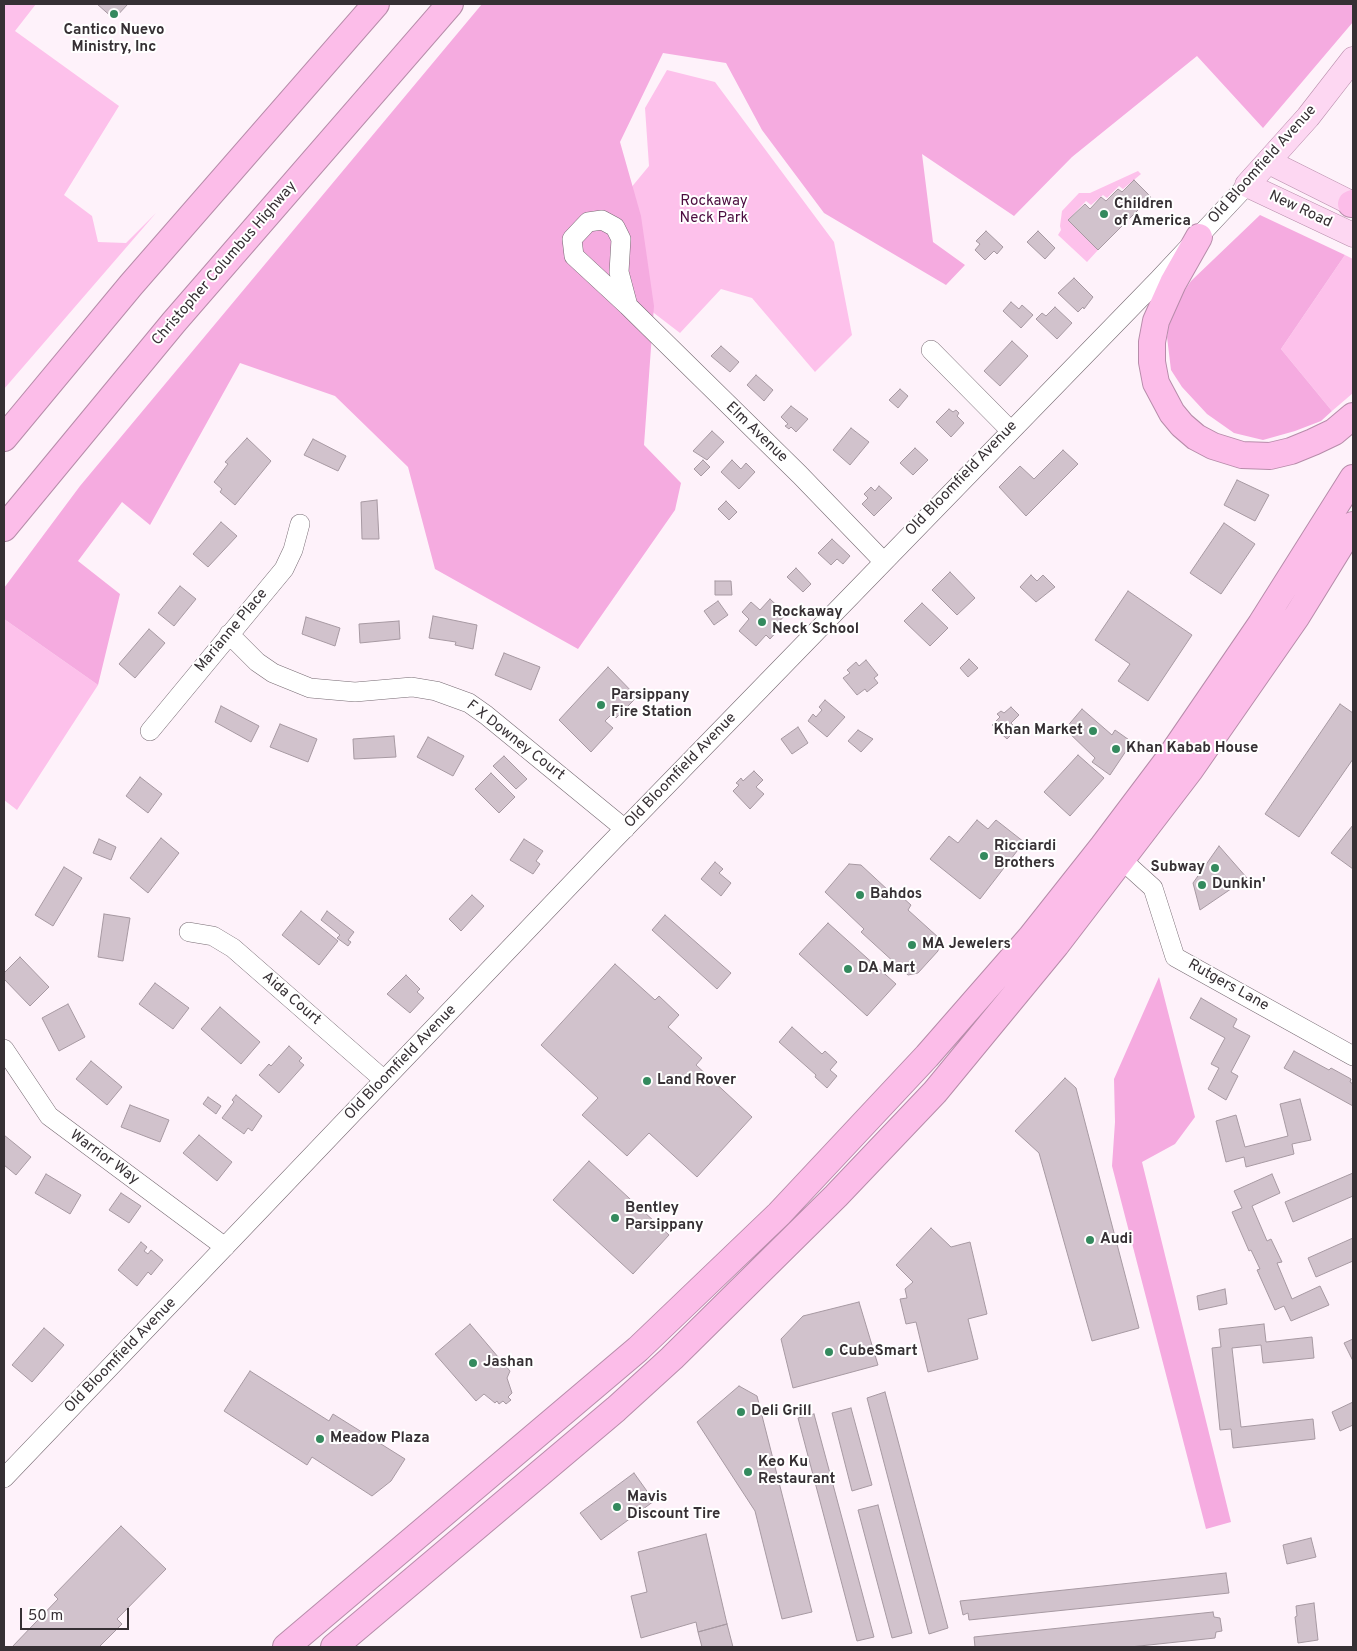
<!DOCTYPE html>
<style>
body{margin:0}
#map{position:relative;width:1357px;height:1651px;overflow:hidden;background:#fef2fa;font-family:Overpass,sans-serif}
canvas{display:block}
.frame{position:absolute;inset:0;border:5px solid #363034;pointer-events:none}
.scale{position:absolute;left:20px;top:1608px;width:109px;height:22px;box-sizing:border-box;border:2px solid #363034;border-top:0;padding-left:6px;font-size:15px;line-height:18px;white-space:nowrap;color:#363034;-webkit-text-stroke:4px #fff;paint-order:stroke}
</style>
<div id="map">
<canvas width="1357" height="1651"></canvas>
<div class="frame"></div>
<div class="scale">50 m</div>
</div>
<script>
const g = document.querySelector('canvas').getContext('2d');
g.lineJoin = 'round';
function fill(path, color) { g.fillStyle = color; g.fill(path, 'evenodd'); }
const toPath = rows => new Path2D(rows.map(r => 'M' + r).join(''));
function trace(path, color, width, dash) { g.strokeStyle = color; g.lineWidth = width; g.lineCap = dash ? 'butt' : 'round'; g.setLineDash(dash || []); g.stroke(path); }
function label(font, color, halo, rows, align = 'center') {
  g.font = font + ' Overpass,sans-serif'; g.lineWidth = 4; g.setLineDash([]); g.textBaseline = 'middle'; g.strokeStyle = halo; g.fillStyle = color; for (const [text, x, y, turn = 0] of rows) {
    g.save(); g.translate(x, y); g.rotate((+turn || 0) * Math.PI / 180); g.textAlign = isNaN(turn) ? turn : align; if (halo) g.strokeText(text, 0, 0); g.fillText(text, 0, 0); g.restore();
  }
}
fill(toPath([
 [4,4,36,4,15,31,119,106,64,195,92,216,98,242,126,243,156,213,4,389],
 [667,70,715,82,834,242,852,335,815,372,752,298,721,289,680,333,637,300,611,212,649,166,645,108],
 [1138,171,1141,174,1123,189,1119,186,1107,198,1103,195,1091,205,1086,201,1068,220,1098,250,1087,262,1058,235,1061,230,1060,226,1062,211,1079,193,1090,193],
 [1345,255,1353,259,1353,393,1332,411,1281,349],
 [4,619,98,685,17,810,4,800]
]), '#fdc1eb');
fill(toPath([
 [482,4,1353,4,1353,22,1263,128,1197,56,1072,157,1014,216,922,154,933,242,965,265,946,285,824,213,762,130,726,63,663,53,620,142,641,216,654,306,644,445,681,483,675,510,578,649,435,569,408,467,335,396,240,363,150,525,122,502,78,561,120,594,98,685,4,619,4,588,80,486],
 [1260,215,1345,255,1281,349,1332,411,1321,421,1295,431,1263,440,1234,433,1207,414,1182,387,1171,370,1167,337,1171,310,1191,281],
 [1159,977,1195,1117,1175,1144,1142,1162,1231,1522,1206,1529,1112,1166,1115,1122,1114,1079]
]), '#f5abe0');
const building = toPath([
 [97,4,128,4,114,19,97,4],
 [1134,180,1151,197,1098,250,1068,220,1085,204,1090,209,1101,197,1106,201,1118,189,1122,192,1134,180],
 [986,231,1003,247,997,254,994,251,985,260,975,250,980,244,976,241,986,231],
 [1038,231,1055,248,1045,259,1027,242,1038,231],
 [1074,278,1093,297,1084,309,1083,307,1078,312,1058,293,1074,278],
 [1011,302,1019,309,1022,305,1033,315,1021,328,1003,311,1011,302],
 [1055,307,1072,323,1057,339,1036,319,1042,313,1046,316,1055,307],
 [1012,341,1028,356,1000,386,984,371,1012,341],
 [721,346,739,362,730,372,711,356,721,346],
 [756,375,773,390,764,401,747,385,756,375],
 [900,389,908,396,898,408,889,400,900,389],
 [791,406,808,419,796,432,791,427,789,429,785,426,788,424,781,417,791,406],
 [949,409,953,412,956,410,959,413,957,416,964,423,951,437,936,422,949,409],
 [851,428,869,442,850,465,833,450,851,428],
 [712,431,724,442,707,460,693,451,712,431],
 [247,438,271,461,235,505,220,492,222,489,214,482,228,464,225,462,247,438],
 [313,439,346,456,338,471,304,455,313,439],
 [915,448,928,460,913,475,900,463,915,448],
 [1063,450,1078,464,1026,516,999,487,1020,466,1034,479,1063,450],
 [703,460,710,467,701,476,694,469,703,460],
 [732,460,741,469,746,463,755,472,739,489,721,472,732,460],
 [1237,480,1269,495,1255,521,1224,505,1237,480],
 [879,486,892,498,874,516,862,504,868,498,864,494,871,487,875,491,879,486],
 [377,500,379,539,362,539,361,502,377,500],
 [726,501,737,512,729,520,718,509,726,501],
 [221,522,237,536,208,567,193,554,221,522],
 [1224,523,1255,544,1221,594,1190,573,1224,523],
 [832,539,850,556,843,564,837,559,831,565,818,553,832,539],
 [796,568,811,584,803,592,787,577,796,568],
 [950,572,975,598,957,615,932,590,950,572],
 [1031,575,1037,581,1043,575,1055,587,1036,602,1020,587,1031,575],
 [715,581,731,581,732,595,715,595,715,581],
 [180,586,196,599,174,626,158,613,180,586],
 [1128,591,1192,635,1148,701,1118,681,1130,664,1095,640,1128,591],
 [770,599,786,614,775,626,779,629,770,639,766,635,756,646,739,631,749,619,742,612,751,602,760,610,770,599],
 [718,601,728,615,714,625,704,611,718,601],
 [922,603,948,628,930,646,904,621,922,603],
 [433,616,477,625,473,649,455,645,456,642,429,638,433,616],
 [306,617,340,628,335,646,302,634,306,617],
 [399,621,400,639,360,643,359,624,399,621],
 [149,629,165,643,135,678,119,664,149,629],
 [504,653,540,667,531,690,495,675,504,653],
 [969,659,978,668,968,677,960,668,969,659],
 [866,660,878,675,874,678,878,683,867,692,865,689,857,695,843,678,850,673,847,670,856,662,859,666,866,660],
 [608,667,637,697,616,718,612,714,605,721,613,728,591,752,559,720,608,667],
 [825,700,845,717,827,737,808,721,813,714,816,717,822,710,819,707,825,700],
 [1340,704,1353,713,1353,759,1299,837,1265,814,1340,704],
 [221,706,259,726,251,742,215,722,221,706],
 [1011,707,1019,715,1011,723,1017,729,1007,739,992,725,1000,717,997,714,1001,711,1004,713,1011,707],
 [1082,709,1112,735,1115,730,1132,742,1110,775,1092,762,1095,758,1065,729,1082,709],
 [280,724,317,739,308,762,270,747,280,724],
 [798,727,808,743,792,754,781,739,798,727],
 [858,730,873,739,861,752,848,741,858,730],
 [394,736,396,757,354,759,353,739,394,736],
 [428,737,464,756,453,776,417,757,428,737],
 [1078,755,1104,778,1070,816,1044,792,1078,755],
 [504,756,527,779,516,789,493,766,504,756],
 [754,771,763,780,756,787,764,794,750,809,733,791,739,785,736,783,741,778,743,781,754,771],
 [491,773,515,797,499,813,475,789,491,773],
 [140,777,162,794,148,813,126,796,140,777],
 [977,820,988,829,996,820,1024,842,980,899,930,859,949,836,958,843,977,820],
 [1353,825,1353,869,1331,853,1353,825],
 [161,838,179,853,148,893,130,878,161,838],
 [99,839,116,847,111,860,93,853,99,839],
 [524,839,543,851,536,861,540,864,533,874,510,860,524,839],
 [1219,846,1247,878,1200,910,1193,883,1219,846],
 [715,862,723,869,719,873,731,883,721,896,701,879,715,862],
 [849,864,861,865,889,891,892,888,911,905,908,910,939,938,938,951,918,973,908,975,861,932,864,929,825,892,849,864],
 [64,867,82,878,53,926,35,915,64,867],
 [472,895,484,906,461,931,449,919,472,895],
 [301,911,338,941,319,965,282,935,301,911],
 [327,911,354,932,348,940,351,942,348,946,337,938,340,935,321,920,327,911],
 [104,914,130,918,123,961,98,957,104,914],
 [665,915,731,973,717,989,652,930,665,915],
 [828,923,896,984,867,1016,799,954,828,923],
 [20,957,49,987,30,1006,4,979,4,973,20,957],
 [615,964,655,1000,659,996,679,1015,668,1027,702,1058,696,1065,752,1117,697,1177,649,1133,627,1156,582,1115,598,1098,541,1045,615,964],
 [406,975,420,989,417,992,424,998,410,1013,387,994,406,975],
 [155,983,189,1008,173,1029,139,1004,155,983],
 [1201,998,1237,1019,1233,1027,1250,1036,1231,1072,1238,1076,1226,1100,1208,1089,1219,1068,1211,1064,1225,1038,1190,1018,1201,998],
 [68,1004,85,1037,59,1051,42,1018,68,1004],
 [220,1007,260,1042,241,1064,201,1029,220,1007],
 [792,1027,822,1054,825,1051,837,1062,830,1070,837,1076,827,1088,815,1077,816,1075,779,1042,792,1027],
 [289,1046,302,1058,299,1061,304,1065,279,1093,259,1075,269,1064,271,1066,289,1046],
 [1294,1051,1329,1070,1331,1068,1351,1079,1350,1082,1353,1084,1353,1106,1284,1068,1294,1051],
 [91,1061,122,1087,107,1105,76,1079,91,1061],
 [1065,1078,1076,1088,1139,1328,1092,1341,1039,1153,1015,1131,1065,1078],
 [236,1095,262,1116,252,1131,248,1128,244,1134,222,1118,234,1102,232,1100,236,1095],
 [208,1097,221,1106,216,1114,203,1104,208,1097],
 [1300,1099,1311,1140,1292,1144,1294,1154,1246,1167,1244,1157,1226,1162,1216,1121,1236,1115,1245,1147,1288,1136,1280,1104,1300,1099],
 [130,1105,169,1120,160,1142,121,1127,130,1105],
 [4,1135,31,1157,16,1175,4,1165,4,1135],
 [199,1135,232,1162,217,1181,183,1153,199,1135],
 [589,1161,669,1235,633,1274,553,1200,589,1161],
 [1353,1173,1353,1196,1293,1222,1285,1202,1353,1173],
 [46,1174,81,1195,70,1214,35,1193,46,1174],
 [1272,1174,1280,1193,1252,1206,1267,1241,1271,1239,1282,1262,1277,1263,1292,1299,1320,1286,1329,1305,1291,1321,1284,1306,1275,1310,1257,1270,1260,1269,1251,1250,1249,1251,1232,1212,1242,1208,1234,1191,1272,1174],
 [121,1193,141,1206,129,1223,109,1210,121,1193],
 [931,1228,951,1247,970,1242,987,1314,968,1319,978,1359,928,1372,916,1322,906,1324,900,1299,907,1298,905,1289,913,1282,896,1265,931,1228],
 [1353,1238,1353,1261,1316,1277,1308,1258,1353,1238],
 [141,1242,147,1247,144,1251,148,1254,151,1250,163,1260,151,1275,148,1272,137,1286,118,1270,141,1242],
 [1225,1289,1227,1304,1199,1310,1197,1296,1225,1289],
 [859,1302,878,1365,793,1388,781,1339,803,1316,859,1302],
 [470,1324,510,1371,507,1378,512,1393,508,1397,511,1400,506,1404,503,1401,499,1404,497,1401,495,1403,484,1394,476,1401,435,1354,470,1324],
 [1264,1324,1266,1342,1312,1337,1314,1358,1263,1363,1261,1345,1232,1348,1241,1427,1313,1419,1315,1439,1233,1448,1231,1429,1220,1430,1212,1348,1221,1347,1219,1329,1264,1324],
 [44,1328,64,1345,32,1382,12,1365,44,1328],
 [1353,1339,1353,1361,1344,1343,1353,1339],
 [250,1371,329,1421,333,1414,405,1459,391,1481,372,1496,312,1457,307,1465,224,1411,250,1371],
 [739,1386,757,1396,812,1612,782,1619,755,1511,697,1422,739,1386],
 [885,1392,948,1628,929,1634,867,1398,885,1392],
 [1353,1402,1353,1425,1340,1431,1332,1412,1353,1402],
 [851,1408,872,1485,852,1491,832,1413,851,1408],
 [814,1414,874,1637,857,1641,798,1418,814,1414],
 [634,1473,654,1501,601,1540,580,1513,634,1473],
 [878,1505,912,1633,892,1638,858,1510,878,1505],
 [121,1526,166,1569,117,1619,122,1624,99,1647,12,1647,58,1599,54,1595,121,1526],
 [706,1534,727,1624,698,1632,696,1622,641,1638,631,1596,647,1592,638,1552,706,1534],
 [1311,1538,1316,1557,1287,1564,1283,1545,1311,1538],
 [1226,1573,1229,1593,969,1620,968,1613,963,1615,960,1601,1226,1573],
 [1314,1603,1318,1640,1298,1643,1295,1617,1297,1616,1296,1606,1314,1603],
 [1213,1612,1214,1617,1220,1618,1222,1631,1216,1632,1215,1638,1130,1647,975,1647,974,1637,1213,1612],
 [727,1624,733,1647,702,1647,698,1632,727,1624]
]);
fill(building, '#d1c2cc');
trace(building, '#a799a2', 1);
const minor = toPath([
 [628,306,619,272,621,239,615,227,602,220,588,222,572,239,574,256,628,306,800,475,883,561],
 [931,350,1010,430],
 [229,634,257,662,273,673,310,688,355,692,412,687,436,691,469,703,486,715,625,829],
 [150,731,284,569,293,550,300,524],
 [1122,860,1153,888,1175,957,1353,1056],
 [189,932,213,936,233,948,384,1080],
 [4,1049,49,1116,225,1247],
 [4,1478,600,854,1158,280,1247,185]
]);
const major = toPath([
 [1353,59,1308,117,1247,185,1353,235],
 [1269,162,1353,204]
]);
const highway = toPath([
 [1351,204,1353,203],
 [1199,237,1173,283,1156,321,1152,342,1152,362,1156,383,1172,413,1182,425,1196,437,1213,446,1242,455,1270,456,1291,451,1313,442,1334,432,1353,416],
 [4,438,131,285,376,4],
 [4,528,174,322,450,4],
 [286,1647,638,1349,779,1214,927,1056,1031,937,1103,846,1170,757,1261,624,1353,478],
 [334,1647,616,1409,672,1358,836,1196,935,1092,1056,945,1190,770,1297,616,1353,525]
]);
trace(minor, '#766a72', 20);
trace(major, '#b78caa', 25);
trace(highway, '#b78caa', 28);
trace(minor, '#fff', 19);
trace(major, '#fdd7f2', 24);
trace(highway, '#fcbde9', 26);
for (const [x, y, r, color] of [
 [114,14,5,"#348a5e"],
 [1104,214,5,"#348a5e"],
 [762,622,5,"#348a5e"],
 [601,705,5,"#348a5e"],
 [1093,731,5,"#348a5e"],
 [1116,749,5,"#348a5e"],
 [984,856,5,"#348a5e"],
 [1215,868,5,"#348a5e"],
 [1202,885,5,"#348a5e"],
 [860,895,5,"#348a5e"],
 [912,945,5,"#348a5e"],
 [848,969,5,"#348a5e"],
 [647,1081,5,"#348a5e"],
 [615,1218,5,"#348a5e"],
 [1090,1240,5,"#348a5e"],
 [829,1352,5,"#348a5e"],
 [473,1363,5,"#348a5e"],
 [741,1412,5,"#348a5e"],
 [320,1439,5,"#348a5e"],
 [748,1472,5,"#348a5e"],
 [617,1507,5,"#348a5e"]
]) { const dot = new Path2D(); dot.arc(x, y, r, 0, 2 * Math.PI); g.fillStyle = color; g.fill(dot); trace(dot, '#fff', 2); }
label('bold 15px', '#363034', '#fff', [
 ["Cantico Nuevo",114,31,"center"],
 ["Ministry, Inc",114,48,"center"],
 ["Children",1114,205],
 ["of America",1114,222],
 ["Rockaway",772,613],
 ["Neck School",772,630],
 ["Parsippany",611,696],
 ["Fire Station",611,713],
 ["Khan Market",1083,731,"right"],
 ["Khan Kabab House",1126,749],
 ["Ricciardi",994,847],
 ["Brothers",994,864],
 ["Subway",1205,868,"right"],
 ["Dunkin'",1212,885],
 ["Bahdos",870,895],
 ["MA Jewelers",922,945],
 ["DA Mart",858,969],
 ["Land Rover",657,1081],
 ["Bentley",625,1209],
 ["Parsippany",625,1226],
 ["Audi",1100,1240],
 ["CubeSmart",839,1352],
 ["Jashan",483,1363],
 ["Deli Grill",751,1412],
 ["Meadow Plaza",330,1439],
 ["Keo Ku",758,1463],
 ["Restaurant",758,1480],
 ["Mavis",627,1498],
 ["Discount Tire",627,1515]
], 'left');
label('15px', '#363034', '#fff', [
 ["Old Bloomfield Avenue",1263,165,-48],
 ["New Road",1300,210,25],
 ["Christopher Columbus Highway",225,264,-49],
 ["Elm Avenue",756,433,44],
 ["Old Bloomfield Avenue",962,479,-46],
 ["Marianne Place",232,631,-50],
 ["F X Downey Court",515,741,38],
 ["Old Bloomfield Avenue",681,771,-46],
 ["Rutgers Lane",1228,986,29],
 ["Aida Court",291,999,41],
 ["Old Bloomfield Avenue",401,1063,-46],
 ["Warrior Way",104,1158,36],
 ["Old Bloomfield Avenue",121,1356,-46]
]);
label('15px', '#4c0c3f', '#fff', [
 ["Rockaway",714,202],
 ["Neck Park",714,219]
]);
</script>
